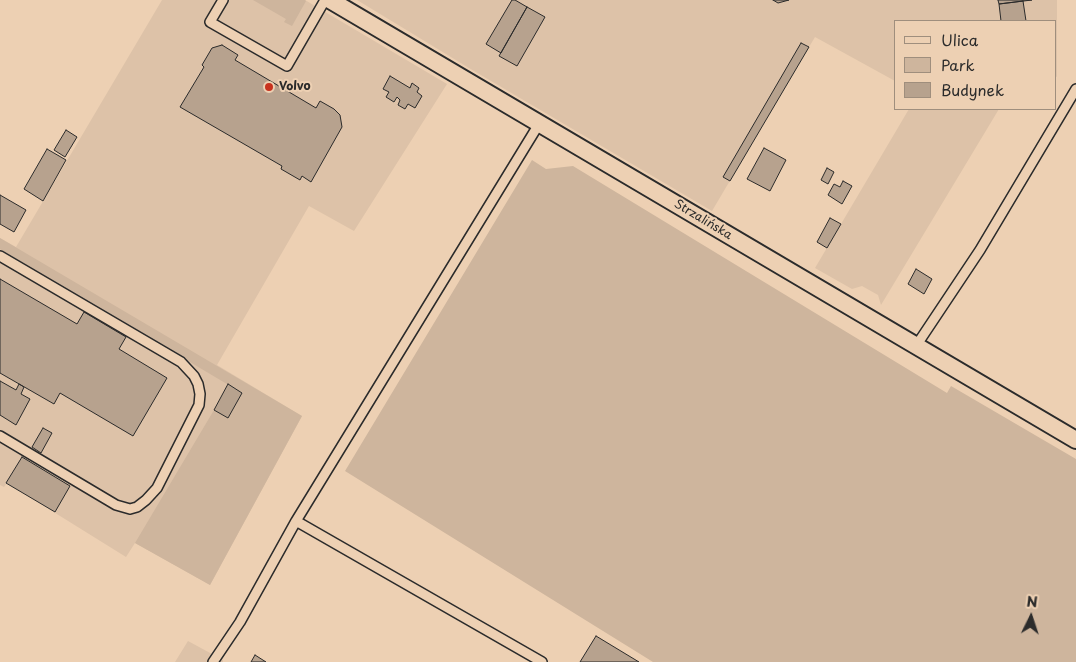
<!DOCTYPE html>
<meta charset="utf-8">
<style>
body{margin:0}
#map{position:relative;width:1076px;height:662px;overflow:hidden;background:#edd0b3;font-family:"Playpen Sans",sans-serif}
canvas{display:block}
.legend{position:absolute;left:894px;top:20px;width:162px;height:90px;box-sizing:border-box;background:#edd0b3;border:1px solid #9f8e7d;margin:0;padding:6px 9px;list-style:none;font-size:15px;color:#2b2b2b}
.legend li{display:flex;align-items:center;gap:10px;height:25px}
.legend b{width:25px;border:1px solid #9f8e7d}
.north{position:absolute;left:1006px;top:592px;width:50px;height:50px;-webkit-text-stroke:4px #edd0b3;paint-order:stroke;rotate:4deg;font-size:14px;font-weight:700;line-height:20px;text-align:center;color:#2b2b2b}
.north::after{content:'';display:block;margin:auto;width:18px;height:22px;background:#2b2b2b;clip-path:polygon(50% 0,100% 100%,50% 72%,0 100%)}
</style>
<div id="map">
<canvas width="1076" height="662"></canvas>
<ul class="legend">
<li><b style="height:6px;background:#edd0b3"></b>Ulica</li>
<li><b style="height:14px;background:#ceb59d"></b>Park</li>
<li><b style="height:14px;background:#b7a28e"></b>Budynek</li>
</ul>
<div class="north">N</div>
</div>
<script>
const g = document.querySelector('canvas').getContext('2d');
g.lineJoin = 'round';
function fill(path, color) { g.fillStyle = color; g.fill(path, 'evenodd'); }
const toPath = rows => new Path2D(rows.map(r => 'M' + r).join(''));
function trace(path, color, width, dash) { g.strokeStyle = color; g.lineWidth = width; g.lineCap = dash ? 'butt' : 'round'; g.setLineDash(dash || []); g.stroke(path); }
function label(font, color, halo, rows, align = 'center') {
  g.font = font + ' "Playpen Sans",sans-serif'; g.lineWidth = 4; g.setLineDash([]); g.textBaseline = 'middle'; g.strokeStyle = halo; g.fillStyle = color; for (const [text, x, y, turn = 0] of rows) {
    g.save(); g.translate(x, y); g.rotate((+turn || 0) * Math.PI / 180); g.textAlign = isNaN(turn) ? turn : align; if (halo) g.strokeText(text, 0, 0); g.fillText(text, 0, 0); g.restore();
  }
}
fill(toPath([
 [162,0,305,0,447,84,354,231,309,206,217,365,302,416,210,585,135,543,126,557,7,483,4,487,0,485,0,238,16,247],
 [357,0,1057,0,1057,77,1055,76,1055,21,895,21,895,81,815,37,712,211,469,68],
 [909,109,999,109,881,305,878,295,862,286,852,289,815,268],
 [188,641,223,660,223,662,175,662]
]), '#ddc2a8');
fill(toPath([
 [253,0,305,0,306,1,292,26,284,22,286,19],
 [532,160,546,169,573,166,947,393,951,386,1076,459,1076,662,653,662,345,471],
 [0,238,302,416,210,585,135,543,214,410,228,418,242,393,0,249]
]), '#ceb59d');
const building = toPath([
 [512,0,515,0,527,7,501,53,486,44,512,0],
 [773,0,789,0,778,3,773,0],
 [998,0,1032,0,999,4,998,0],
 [1023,1,1026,21,1001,21,999,4,1023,1],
 [527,7,545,17,517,66,499,56,527,7],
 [801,43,809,47,730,181,723,177,801,43],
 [222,45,238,55,235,60,316,108,320,101,334,109,340,115,342,127,311,182,302,176,300,180,281,169,282,166,180,107,204,67,202,65,212,48,222,45],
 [390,76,410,88,412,83,419,88,417,92,422,96,415,108,408,104,405,109,398,105,400,100,397,97,394,102,386,97,389,92,383,89,390,76],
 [66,130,77,137,65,157,54,150,66,130],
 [764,148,786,160,770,191,747,179,764,148],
 [47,149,66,160,43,201,24,189,47,149],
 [827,168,834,172,828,184,821,180,827,168],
 [843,181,852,186,842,204,828,195,834,184,840,187,843,181],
 [0,195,26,210,14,232,0,224,0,195],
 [830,218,841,224,827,248,817,242,830,218],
 [916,269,932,279,924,294,908,284,916,269],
 [0,279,77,324,84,312,126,337,119,349,167,378,133,436,60,393,54,404,0,373,0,279],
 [0,381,16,390,19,384,24,387,21,394,30,399,16,425,0,415,0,381],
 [228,384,242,393,228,418,214,410,228,384],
 [43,428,52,433,41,453,32,447,43,428],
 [22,457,70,486,55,512,6,483,22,457],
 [596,636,639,662,580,662,596,636],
 [255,655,266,662,251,662,255,655]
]);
fill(building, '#b7a28e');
trace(building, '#2b2b2b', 1);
const lane = toPath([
 [223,0,210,22,287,66,325,0],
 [0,256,181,362,194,376,198,384,200,394,199,405,157,488,146,500,137,507,130,509,116,505,0,436],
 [916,346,980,250,1076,89],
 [296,521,542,662],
 [213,662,240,622,296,521,539,124]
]);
const street = toPath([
 [330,0,1076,440]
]);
trace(lane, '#2b2b2b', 12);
trace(street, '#2b2b2b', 20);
trace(lane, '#edd0b3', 9);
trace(street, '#edd0b3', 16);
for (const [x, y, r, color] of [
 [269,87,5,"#c8321e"]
]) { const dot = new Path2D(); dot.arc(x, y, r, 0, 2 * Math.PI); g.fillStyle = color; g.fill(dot); trace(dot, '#edd0b3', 2); }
label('bold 12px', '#2b2b2b', '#edd0b3', [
 ["Volvo",279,87]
], 'left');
label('12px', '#2b2b2b', '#edd0b3', [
 ["Strzalińska",703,220,31]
]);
</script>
